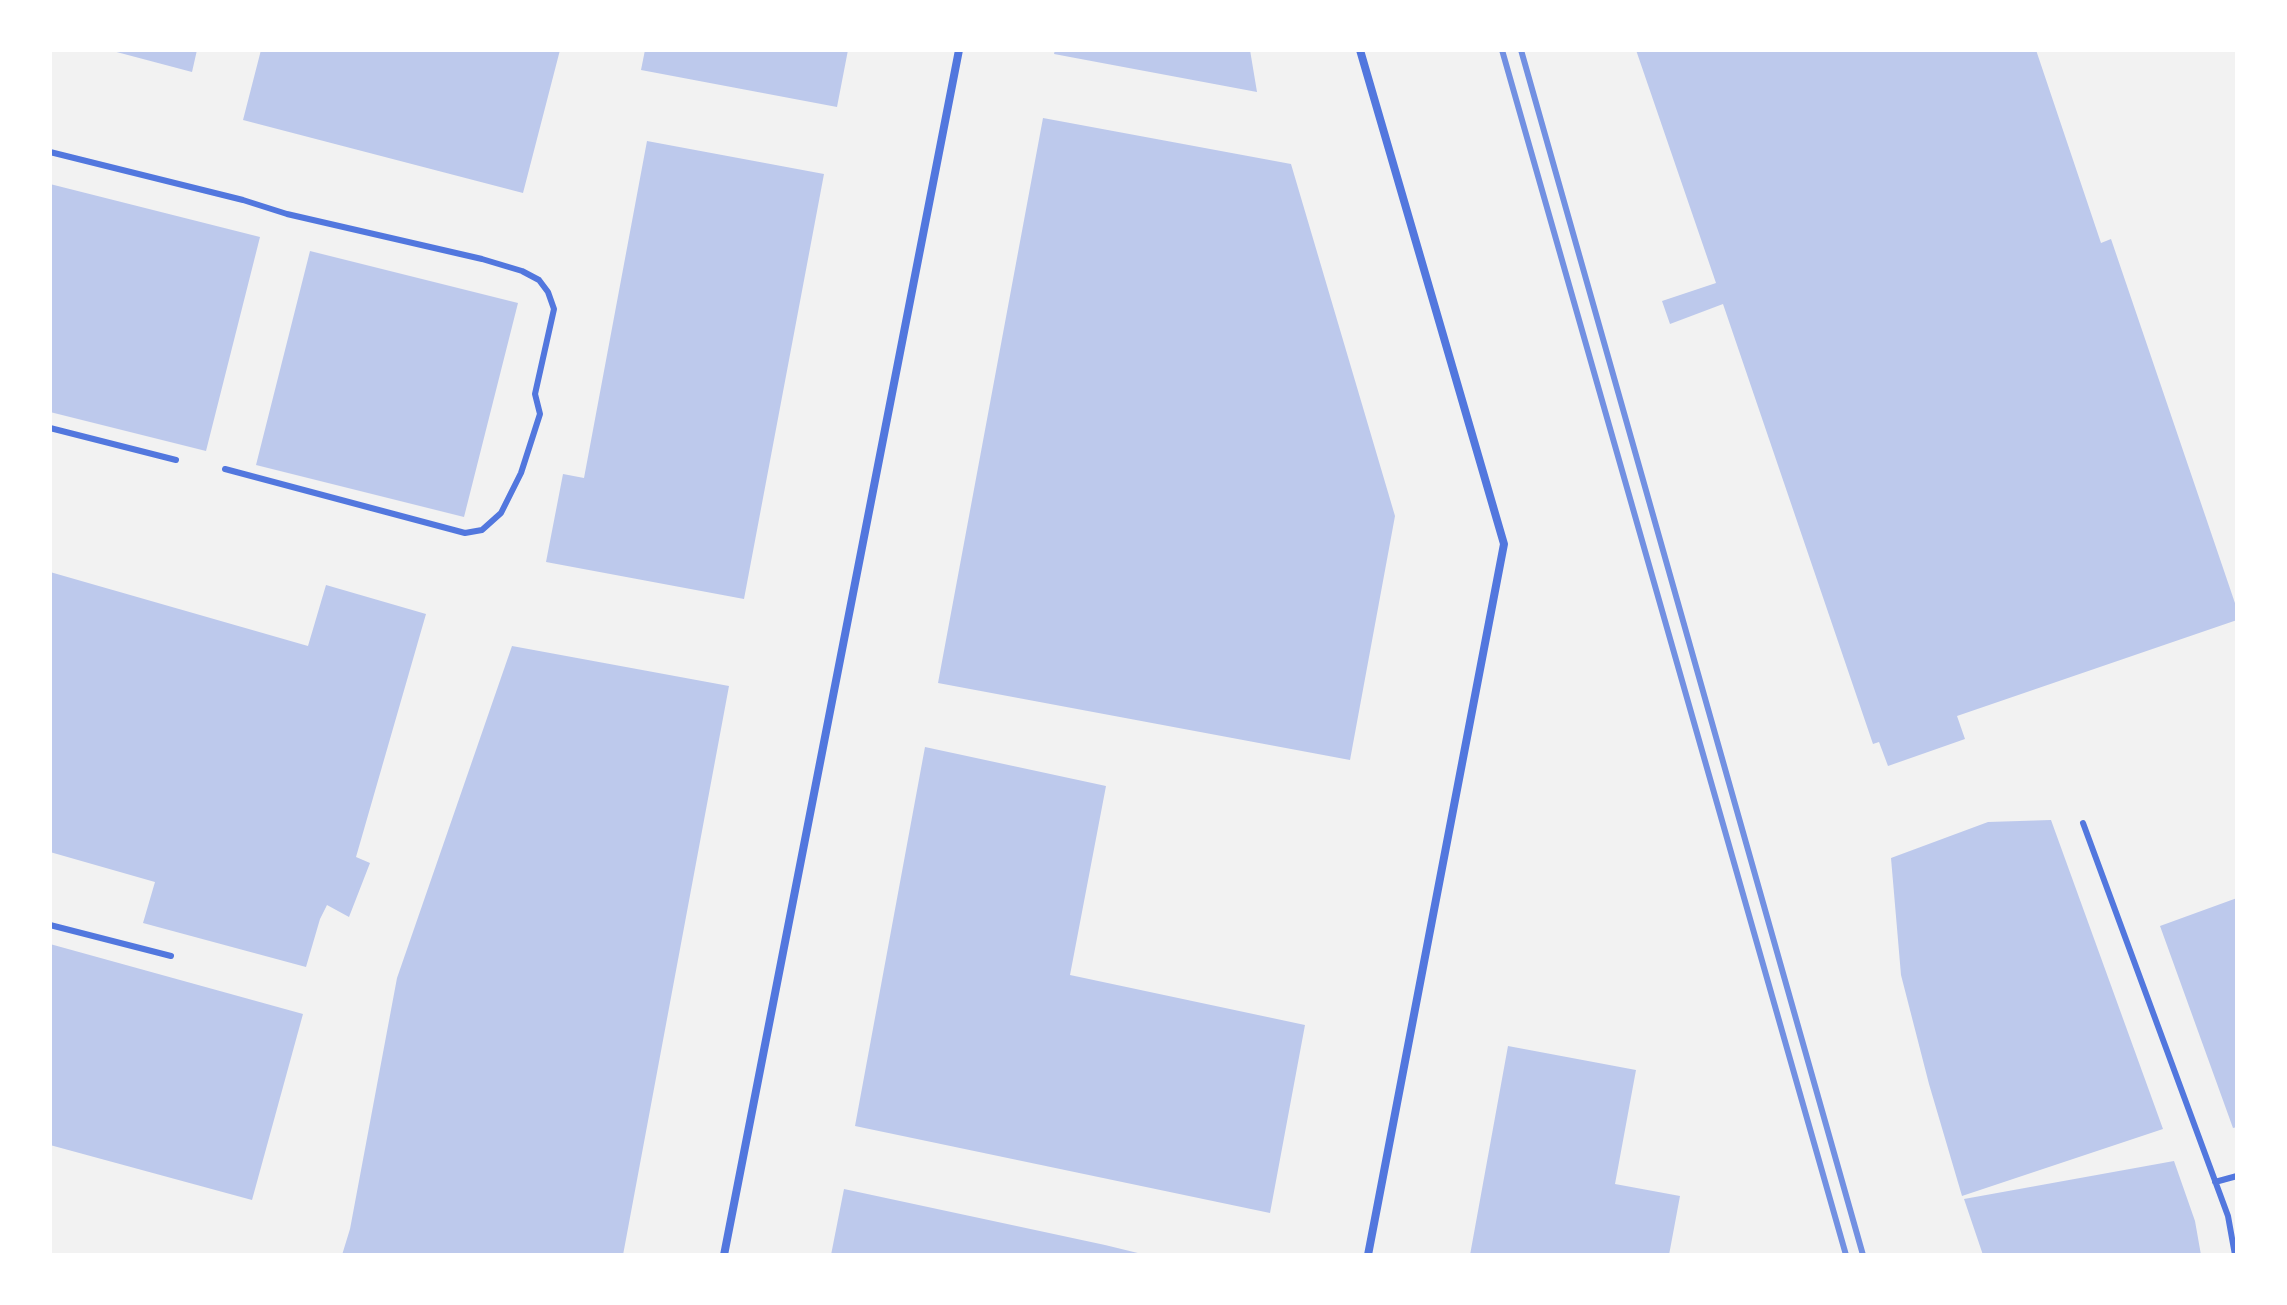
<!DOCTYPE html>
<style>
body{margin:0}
#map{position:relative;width:2287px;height:1305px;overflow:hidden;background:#f2f2f2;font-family:"Roboto Condensed",sans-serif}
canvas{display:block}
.frame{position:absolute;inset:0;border:52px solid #fff;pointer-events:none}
</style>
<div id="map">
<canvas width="2287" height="1305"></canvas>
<div class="frame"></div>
</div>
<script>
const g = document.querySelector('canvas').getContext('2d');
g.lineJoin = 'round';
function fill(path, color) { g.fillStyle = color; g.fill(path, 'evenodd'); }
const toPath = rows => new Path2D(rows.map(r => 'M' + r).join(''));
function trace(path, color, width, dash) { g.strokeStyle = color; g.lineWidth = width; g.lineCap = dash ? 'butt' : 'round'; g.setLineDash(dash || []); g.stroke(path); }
fill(toPath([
 [109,50,197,50,192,72],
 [261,50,560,50,523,193,243,120],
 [645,50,848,50,837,107,641,70],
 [1055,50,1250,50,1257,92,1054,54],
 [1636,50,2036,50,2101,243,2111,239,2237,609,2237,620,1957,716,1965,739,1888,766,1879,742,1873,744,1723,304,1670,324,1662,301,1716,283],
 [1043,118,1291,164,1395,516,1350,760,938,683],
 [647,141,824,174,744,599,546,562,563,474,584,478],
 [50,184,260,237,206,451,50,412],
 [310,251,518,303,464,517,256,465],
 [50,572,308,646,326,585,426,614,356,857,370,863,349,917,327,905,320,919,306,967,143,923,155,882,50,852],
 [512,646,729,686,623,1255,342,1255,350,1229,397,978],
 [925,747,1106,786,1070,975,1305,1025,1270,1213,855,1126],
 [2051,820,2163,1129,1962,1196,1929,1084,1901,975,1891,858,1988,822],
 [2237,898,2237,1127,2233,1128,2160,926],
 [50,944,303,1014,252,1200,50,1145],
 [1508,1046,1636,1070,1615,1184,1680,1196,1669,1255,1470,1255],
 [2174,1161,2195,1221,2201,1255,1983,1255,1964,1199],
 [844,1189,1105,1245,1146,1255,831,1255]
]), '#bdc9ec');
trace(toPath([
 [50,152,243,200,287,214,482,259,522,271,539,280,548,292,554,309,535,394,540,414,521,473,501,513,482,530,465,533,225,469],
 [50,428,176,460],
 [2083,823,2228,1216,2235,1255],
 [50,925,171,956],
 [2215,1182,2237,1176]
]), '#5277de', 6);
trace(toPath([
 [1360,50,1504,544,1368,1255],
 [724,1255,959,50]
]), '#5277de', 8);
trace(toPath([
 [1502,50,1846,1255],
 [1521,50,1863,1255]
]), '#7290e2', 6);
</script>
